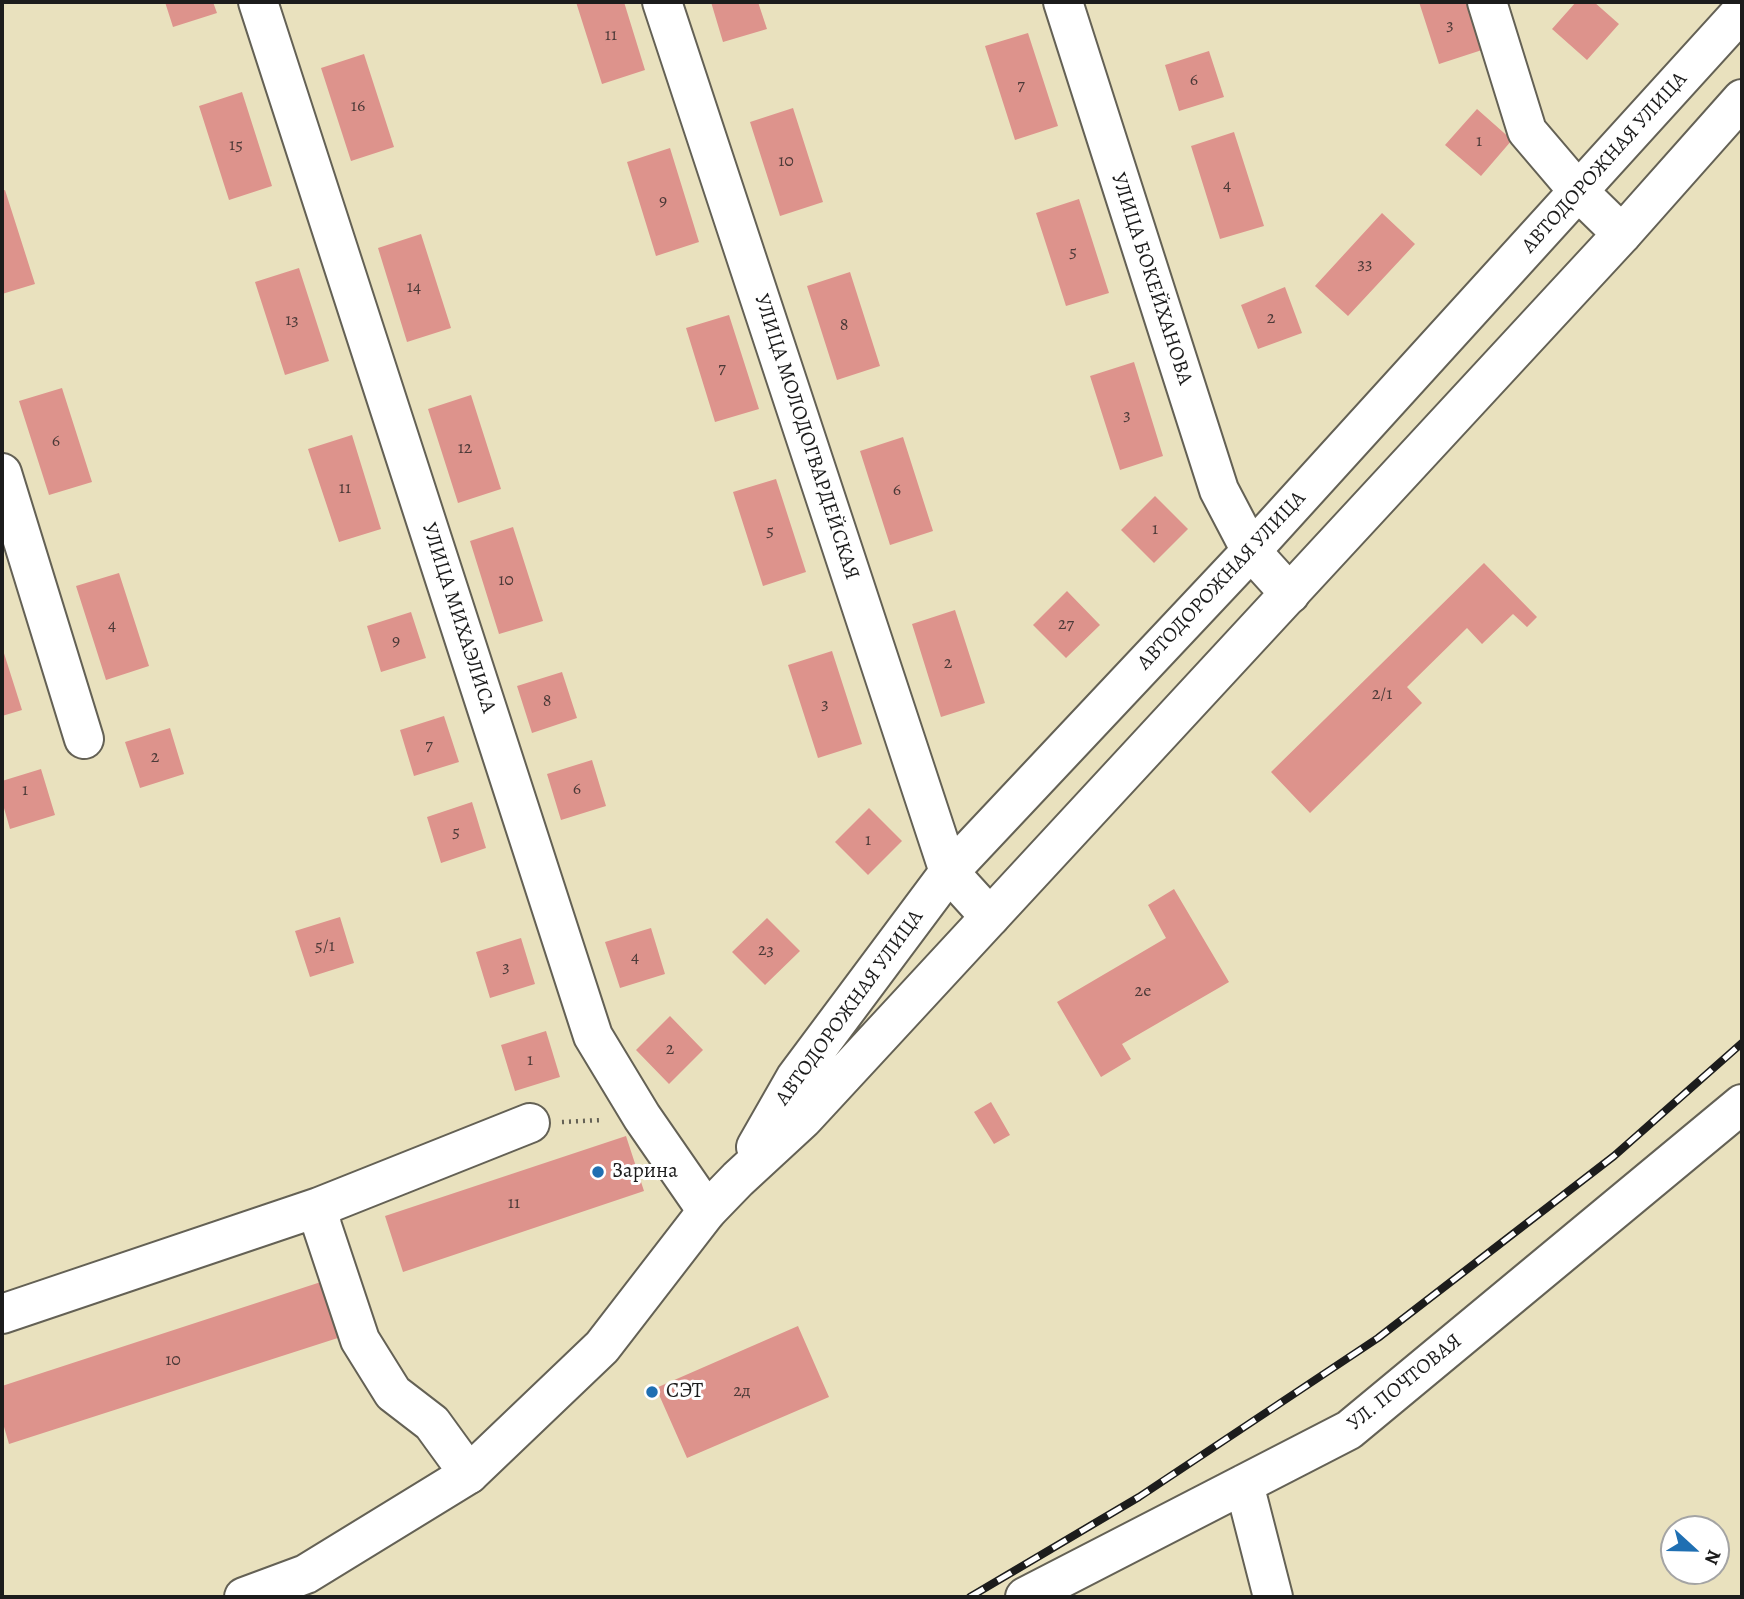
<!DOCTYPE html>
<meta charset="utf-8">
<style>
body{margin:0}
#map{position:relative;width:1744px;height:1599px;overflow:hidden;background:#e9e1be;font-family:Alegreya,serif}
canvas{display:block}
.frame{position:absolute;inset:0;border:4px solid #1c1c1c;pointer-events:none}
.north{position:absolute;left:1660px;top:1515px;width:70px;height:70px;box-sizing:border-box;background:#fff;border:2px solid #a4a4a4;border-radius:50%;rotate:112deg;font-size:19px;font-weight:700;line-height:28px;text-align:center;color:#1c1c1c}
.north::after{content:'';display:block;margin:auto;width:24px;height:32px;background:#1f6fb2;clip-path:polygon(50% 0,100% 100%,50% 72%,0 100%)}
</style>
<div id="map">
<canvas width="1744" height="1599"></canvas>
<div class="frame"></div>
<div class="north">N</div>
</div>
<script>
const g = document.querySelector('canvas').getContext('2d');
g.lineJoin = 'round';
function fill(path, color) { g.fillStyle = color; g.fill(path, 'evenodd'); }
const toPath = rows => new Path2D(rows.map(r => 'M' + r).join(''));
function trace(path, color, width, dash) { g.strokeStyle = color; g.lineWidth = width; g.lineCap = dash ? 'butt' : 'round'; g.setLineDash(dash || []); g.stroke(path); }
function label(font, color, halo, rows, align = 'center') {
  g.font = font + ' Alegreya,serif'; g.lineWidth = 6; g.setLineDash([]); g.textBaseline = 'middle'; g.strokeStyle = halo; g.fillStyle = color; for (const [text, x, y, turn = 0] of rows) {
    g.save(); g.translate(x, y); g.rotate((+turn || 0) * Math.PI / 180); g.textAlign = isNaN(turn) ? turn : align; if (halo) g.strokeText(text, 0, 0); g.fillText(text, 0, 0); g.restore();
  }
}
fill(toPath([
 [165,2,213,2,217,13,173,27],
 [576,2,624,2,645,70,602,84],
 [711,2,758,2,767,29,723,42],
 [1419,2,1466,2,1482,50,1439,64],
 [1576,2,1594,2,1619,24,1587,60,1552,29],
 [1028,33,1058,126,1015,140,985,46],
 [1209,51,1224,97,1179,111,1165,65],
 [364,54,394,147,351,161,321,68],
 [242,92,272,186,229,200,199,106],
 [793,108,823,202,780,216,750,122],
 [1477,109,1512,140,1481,176,1445,145],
 [1234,132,1264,226,1220,239,1191,146],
 [670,148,699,242,656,256,627,162],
 [5,190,35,284,2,294,2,191],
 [1079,199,1109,293,1066,306,1036,213],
 [1382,213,1415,244,1348,316,1315,286],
 [421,234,451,328,407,342,378,248],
 [299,268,329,361,285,375,255,282],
 [850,272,880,366,837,380,807,286],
 [1285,287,1302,333,1258,349,1241,305],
 [729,315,759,409,715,422,686,328],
 [1134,362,1163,456,1120,470,1090,376],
 [62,388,92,482,49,495,19,401],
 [471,395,501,489,458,503,428,409],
 [352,435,381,529,339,542,308,449],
 [903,437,933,531,890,545,860,451],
 [776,479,806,572,763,586,733,492],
 [1155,496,1188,529,1154,563,1121,530],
 [513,527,543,621,499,634,470,541],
 [1484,563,1537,617,1527,627,1513,614,1482,644,1467,628,1407,687,1422,703,1310,813,1271,772],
 [119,573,149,666,106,680,76,586],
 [1067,591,1100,625,1066,658,1033,625],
 [955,610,985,703,941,717,912,624],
 [411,612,426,658,381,672,367,626],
 [2,647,22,710,2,716],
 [832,651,862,744,818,758,788,665],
 [562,672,577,718,532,733,517,686],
 [444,716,459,762,414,776,400,730],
 [170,728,184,774,140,788,125,742],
 [592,760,606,806,561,820,547,774],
 [41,769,55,815,10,829,2,801,2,781],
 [472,802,486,848,441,863,427,817],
 [869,808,902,841,868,875,835,842],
 [1174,889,1229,982,1122,1044,1131,1059,1101,1077,1057,1002,1166,938,1148,905],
 [340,917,354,963,310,977,295,931],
 [767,918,800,951,765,985,732,952],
 [651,928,665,974,620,988,605,942],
 [521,938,535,984,490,998,476,952],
 [670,1016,703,1050,669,1084,636,1050],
 [546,1031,560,1077,515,1091,501,1045],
 [991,1102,1010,1135,994,1144,974,1112],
 [626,1136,644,1191,403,1272,385,1216],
 [327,1280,344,1336,9,1444,2,1420,2,1386],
 [798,1326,829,1397,687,1458,656,1388]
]), '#dd938c');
const minor = toPath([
 [258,2,593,1036,642,1117,707,1211],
 [662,2,949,872,990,917],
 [1063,2,1219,490,1251,551,1290,594],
 [1487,2,1527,131,1579,192,1622,234],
 [2,473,84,739],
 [2,1314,319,1207],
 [469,1474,432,1423,393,1393,360,1340,322,1226,319,1207,530,1123],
 [1244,1484,1273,1597],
 [1025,1597,1349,1430,1742,1104]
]);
const major = toPath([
 [756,1147,796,1077,949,872,1251,551,1742,11],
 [244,1597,306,1574,469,1474,602,1347,707,1211,738,1179,803,1119,1622,234,1742,99]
]);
trace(minor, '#646155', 42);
trace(major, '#646155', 42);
trace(toPath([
 [562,1122,602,1120]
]), '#646155', 4.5, [2, 5]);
trace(minor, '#fff', 38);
trace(major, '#fff', 38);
const rail = toPath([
 [970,1597,1139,1497,1378,1338,1614,1156,1742,1043]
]);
trace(rail, '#1c1c1c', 8);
trace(rail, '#fff', 5, [16]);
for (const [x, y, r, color] of [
 [598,1172,7,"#1f6fb2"],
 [652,1392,7,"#1f6fb2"]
]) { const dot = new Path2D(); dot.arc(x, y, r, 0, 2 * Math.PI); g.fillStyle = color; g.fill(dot); trace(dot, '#fff', 2.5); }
label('18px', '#4c3a38', null, [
 ["3",1450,26],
 ["11",611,36],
 ["6",1194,81],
 ["7",1021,86],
 ["16",358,107],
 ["1",1479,142],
 ["15",236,146],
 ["10",786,162],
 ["4",1227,186],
 ["9",663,202],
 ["5",1073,253],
 ["33",1365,265],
 ["14",414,288],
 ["2",1271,319],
 ["13",292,321],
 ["8",844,326],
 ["7",722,369],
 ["3",1127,416],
 ["6",56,442],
 ["12",465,449],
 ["11",345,489],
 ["6",897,491],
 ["1",1155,530],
 ["5",770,532],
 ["10",506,581],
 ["27",1066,625],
 ["4",112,626],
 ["9",396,642],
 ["2",948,664],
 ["2/1",1382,695],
 ["8",547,702],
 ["3",825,705],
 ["7",429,746],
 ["2",155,758],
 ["6",577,790],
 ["1",25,791],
 ["5",456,833],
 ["1",868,841],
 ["5/1",325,947],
 ["23",766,951],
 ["4",635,958],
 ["3",506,968],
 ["2е",1143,992],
 ["2",670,1050],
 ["1",530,1061],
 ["11",514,1204],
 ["10",173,1361],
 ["2д",742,1392]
]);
label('21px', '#1c1c1c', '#fff', [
 ["АВТОДОРОЖНАЯ УЛИЦА",1605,163,-48],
 ["УЛИЦА БОКЕЙХАНОВА",1151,279,72],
 ["УЛИЦА МОЛОДОГВАРДЕЙСКАЯ",806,437,72],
 ["АВТОДОРОЖНАЯ УЛИЦА",1222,581,-47],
 ["УЛИЦА МИХАЭЛИСА",458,618,72],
 ["АВТОДОРОЖНАЯ УЛИЦА",850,1008,-54],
 ["УЛ. ПОЧТОВАЯ",1405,1383,-39]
]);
label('21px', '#1c1c1c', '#fff', [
 ["Зарина",612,1172],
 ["СЭТ",666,1392]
], 'left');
</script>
